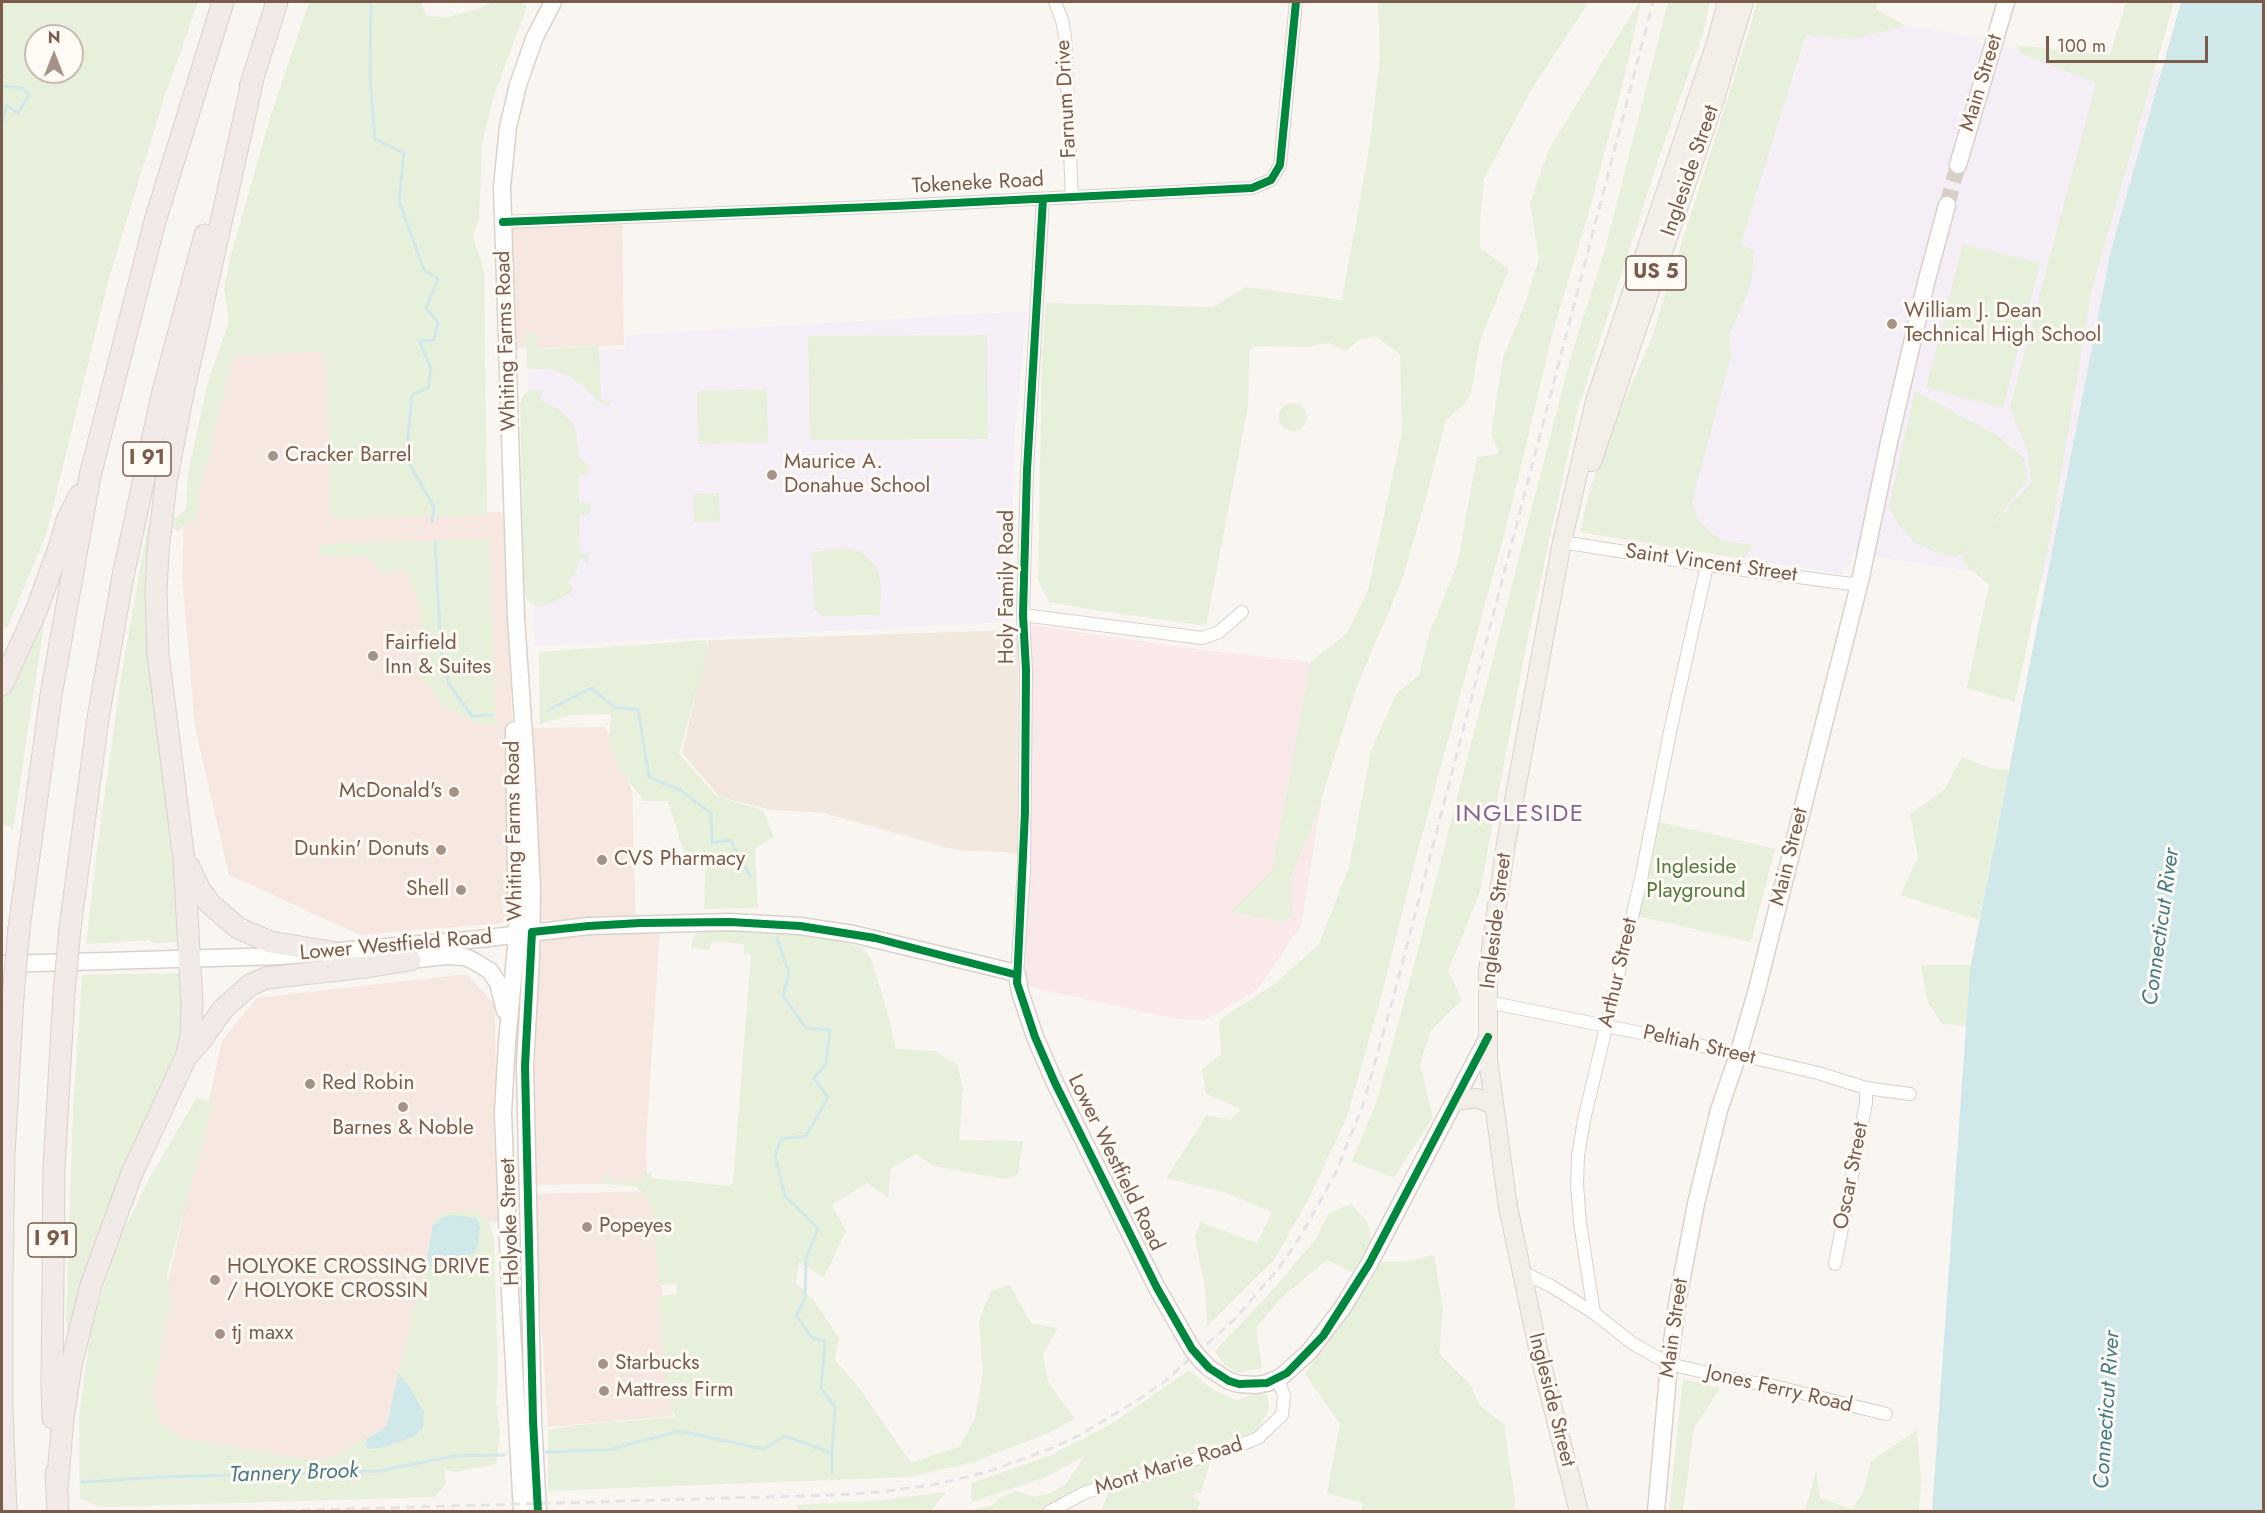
<!DOCTYPE html>
<style>
body{margin:0}
#map{position:relative;width:2265px;height:1513px;overflow:hidden;background:#f9f5f0;font-family:Jost,sans-serif}
canvas{display:block}
.frame{position:absolute;inset:0;border:3px solid #7a5c4d;pointer-events:none}
.north{position:absolute;left:24px;top:24px;width:60px;height:60px;box-sizing:border-box;background:#fffaf3;border:2px solid #cabbb1;border-radius:50%;rotate:0deg;font-size:16px;font-weight:700;line-height:24px;text-align:center;color:#7a5c4d}
.north::after{content:'';display:block;margin:auto;width:21px;height:27px;background:#a69286;clip-path:polygon(50% 0,100% 100%,50% 72%,0 100%)}
.scale{position:absolute;left:2046px;top:36px;width:162px;height:27px;box-sizing:border-box;border:3px solid #7a5c4d;border-top:0;padding-left:8px;font-size:18px;line-height:21px;white-space:nowrap;color:#7a5c4d;-webkit-text-stroke:4px #fffaf3;paint-order:stroke}
</style>
<div id="map">
<canvas width="2265" height="1513"></canvas>
<div class="frame"></div>
<div class="north">N</div>
<div class="scale">100 m</div>
</div>
<script>
const g = document.querySelector('canvas').getContext('2d');
g.lineJoin = 'round';
function fill(path, color) { g.fillStyle = color; g.fill(path, 'evenodd'); }
const toPath = rows => new Path2D(rows.map(r => 'M' + r).join(''));
function trace(path, color, width, dash) { g.strokeStyle = color; g.lineWidth = width; g.lineCap = dash ? 'butt' : 'round'; g.setLineDash(dash || []); g.stroke(path); }
function label(font, color, halo, rows, align = 'center') {
  g.font = font + ' Jost,sans-serif'; g.lineWidth = 6; g.setLineDash([]); g.textBaseline = 'middle'; g.strokeStyle = halo; g.fillStyle = color; for (const [text, x, y, turn = 0] of rows) {
    g.save(); g.translate(x, y); g.rotate((+turn || 0) * Math.PI / 180); g.textAlign = isNaN(turn) ? turn : align; if (halo) g.strokeText(text, 0, 0); g.fillText(text, 0, 0); g.restore();
  }
}
fill(toPath([
 [1018,630,1017,853,956,850,824,813,772,810,720,797,682,753,709,640]
]), '#f2e8de');
fill(toPath([
 [622,221,624,345,513,349,508,228],
 [327,350,336,514,507,512,512,728,605,727,622,764,632,791,636,918,540,920,360,935,229,875,195,727,182,575,184,523,222,355],
 [660,927,646,1144,647,1183,537,1185,531,1115,540,938],
 [467,974,495,1005,498,1222,446,1223,397,1434,321,1468,135,1431,222,1041,257,998],
 [653,1191,673,1416,548,1427,533,1194]
]), '#f6e8e1');
fill(toPath([
 [1814,11,1976,37,1981,44,2161,71,2111,250,2045,583,1854,553,1849,565,1840,574,1580,532,1599,475,1739,249],
 [1027,311,1015,431,1009,622,535,646,527,353,625,349,626,335]
]), '#f6eef6');
fill(toPath([
 [1031,625,1203,650,1301,661,1343,669,1301,926,1257,990,1204,1020,1177,1019,1025,986]
]), '#fae9e9');
fill(toPath([
 [2,2,198,2,164,98,109,278,46,535,7,628,2,628],
 [36,36,72,36,72,72,36,72],
 [309,2,421,2,426,15,445,18,477,9,495,2,520,2,527,6,493,98,482,144,479,220,473,236,484,271,487,515,331,518,326,357,320,352,233,355,199,494,197,517,178,531,172,527,172,520,186,510,188,473,208,382,229,322,224,289,229,262,270,118],
 [1378,2,1589,2,1531,90,1484,179,1480,220,1480,248,1509,269,1480,341,1471,393,1464,404,1446,420,1426,498,1401,583,1358,683,1314,821,1290,878,1293,914,1284,922,1231,912,1272,871,1311,662,1347,633,1368,590,1402,432,1400,354,1375,336,1359,340,1346,351,1328,343,1307,347,1255,346,1249,350,1248,406,1206,626,1089,609,1049,602,1038,580,1042,355,1046,303,1213,307,1246,287,1342,300,1369,149,1380,59],
 [1639,2,1641,2,1626,70,1589,212,1554,327,1509,516,1415,861,1382,993,1347,1117,1308,1200,1274,1260,1207,1326,1205,1288,1195,1238,1200,1222,1257,1243,1272,1212,1224,1192,1166,1178,1207,1115,1231,1120,1241,1109,1206,1094,1202,1069,1221,1055,1219,1020,1276,983,1319,944,1349,867,1371,751,1396,694,1419,675,1430,631,1457,565,1477,457,1497,454,1499,451,1491,434,1503,358,1525,304,1539,259,1530,203,1549,149],
 [1668,2,1710,2,1705,27,1659,158,1578,408,1525,652,1480,892,1448,971,1462,1000,1431,1030,1420,1064,1433,1117,1394,1178,1352,1161,1376,1103,1407,992,1571,356,1605,249],
 [1757,2,1878,2,1876,9,1906,26,1852,39,1806,35,1741,243,1754,252,1751,284,1729,336,1731,356,1692,502,1698,520,1720,540,1753,545,1744,559,1580,532,1590,489,1612,429,1651,340,1749,31],
 [2126,2,2174,2,2092,289,2050,538,2015,702,1967,688,1989,585,1961,560,1970,549,1955,558,1933,551,1914,542,1898,525,1889,507,1915,391,1998,436,2024,458,2027,480,1990,527,2031,483,2028,452,2010,407,2096,83,2022,54,2015,45,2110,55],
 [1963,244,2040,263,2003,408,1926,388],
 [525,333,536,333,537,349,599,346,601,400,610,401,610,406,598,402,585,387,568,376,551,369,531,369,527,367],
 [987,335,988,439,810,440,808,336],
 [531,389,541,391,543,394,539,399,560,410,573,423,577,436,579,459,588,464,589,475,579,475,579,502,590,503,590,514,579,515,580,553,588,553,589,561,588,563,580,558,576,572,568,581,574,589,567,595,554,602,538,607,528,601,524,590,520,403,524,394],
 [767,389,768,443,698,444,697,391],
 '1279 417a14 14 0 1 1 28 0a14 14 0 1 1-28 0Z',
 [719,493,720,522,694,522,693,494],
 [153,511,182,934,178,942,154,943,149,940,86,944,96,858,122,671,147,530],
 [489,539,496,723,491,725,477,723,443,705,424,680,421,671,420,606,408,573,403,569,384,573,376,568,374,562,366,556,334,557,319,555,318,553,320,544],
 [844,548,861,551,876,566,881,584,880,615,823,616,814,609,812,552],
 [47,605,13,829,6,824,2,830,2,697],
 [706,640,708,651,679,754,717,797,763,810,774,837,755,848,758,908,704,909,706,855,689,860,685,856,668,801,644,801,620,769,609,741,611,714,571,715,540,724,539,652],
 [1962,757,1993,769,2009,770,1979,920,1900,895,1918,857,1910,814,1944,790],
 [1660,822,1775,849,1751,942,1638,916],
 [708,929,811,935,862,947,871,959,887,1010,896,1049,935,1051,957,1064,963,1089,959,1140,1023,1141,1018,1175,1005,1179,934,1166,915,1154,891,1168,888,1198,867,1183,832,1205,846,1231,824,1277,799,1262,796,1283,815,1302,839,1338,835,1360,860,1389,911,1463,960,1446,975,1418,983,1372,979,1321,991,1291,1010,1285,1031,1323,1058,1328,1043,1355,1048,1382,1075,1419,1048,1433,974,1462,909,1477,548,1491,548,1430,580,1425,677,1417,671,1408,670,1387,666,1383,659,1296,677,1294,677,1284,659,1285,653,1211,648,1197,636,1187,608,1184,604,1178,605,1173,609,1173,611,1182,641,1182,642,1174,651,1173,651,1178,729,1186,733,1183,751,954,744,954,744,944,711,941,709,950,691,948,694,935],
 [1921,965,1970,965,1966,1026,1942,1024,1928,1003],
 [180,973,182,977,182,1027,177,1047,68,1339,66,1318,73,1111,82,975],
 [197,1097,213,1102,167,1275,171,1299,152,1392,158,1420,181,1438,313,1461,337,1456,387,1426,433,1225,440,1215,454,1212,476,1212,489,1222,494,1238,498,1368,496,1403,500,1434,496,1464,455,1472,444,1469,446,1483,435,1497,101,1507,80,1499,79,1418,91,1330,116,1247,149,1179],
 [1351,1204,1368,1223,1371,1241,1352,1272,1327,1260,1281,1298,1256,1328,1262,1368,1237,1373,1223,1363,1215,1351,1268,1295,1315,1240,1328,1214],
 [1434,1255,1443,1310,1439,1354,1470,1384,1480,1406,1504,1424,1515,1500,1514,1511,1362,1511,1363,1503,1327,1493,1340,1424,1305,1374,1347,1317,1382,1262,1403,1262],
 [1189,1370,1215,1391,1237,1400,1255,1394,1267,1394,1269,1410,1255,1432,1077,1488,1038,1511,965,1512,993,1505,999,1498,1017,1491,1034,1497,1048,1494,1065,1485,1085,1456,1044,1478,972,1502,971,1483,1049,1456,1113,1423],
 [1683,1379,1720,1388,1694,1428,1683,1511,1669,1511],
 [1917,1430,1921,1481,1919,1511,1805,1511,1816,1471,1820,1498,1852,1509,1863,1493,1871,1461],
 [1210,1462,1201,1493,1195,1492,1194,1498,1200,1501,1197,1511,1101,1512,1107,1495,1112,1490],
 [946,1492,931,1511,798,1512,797,1505,884,1500]
]), '#e7f0db');
fill(toPath([
 [2181,2,2263,2,2263,1511,1932,1511,1970,969,2111,250],
 [451,1215,477,1218,480,1227,477,1249,474,1253,437,1271,432,1271,427,1258,433,1225,442,1218],
 [398,1373,410,1387,424,1412,423,1427,414,1437,380,1448,368,1449,365,1444,366,1440,387,1426]
]), '#d0e8ea');
trace(toPath([
 [371,2,370,78,375,139,404,153,399,201,424,270,438,279,426,308,438,322,434,340,419,341,431,368,428,388,412,395,406,458,434,507,432,522],
 [2,77,2,76],
 [2,86,23,88,29,95,18,113,6,105,2,125],
 [2,387,3,391,2,394],
 [435,542,441,652,449,684,472,716,492,715],
 [548,710,591,688,616,708,638,709,649,777,680,790,711,813,712,843,730,840,750,876],
 [777,938,789,973,783,996,806,1028,830,1030,826,1064,814,1078,828,1097,806,1136,781,1139,775,1156,785,1196,818,1228,806,1259,805,1298,796,1315,812,1338,825,1341,821,1388,835,1407,832,1453],
 [546,1452,607,1450,680,1431,763,1449,785,1436,832,1453,832,1473],
 [82,1482,160,1477,378,1471,454,1456,504,1455]
]), '#d0e8ea', 3);
trace(toPath([
 [1947,205,1958,165]
]), '#d9cfc7', 16, [16, 8]);
const street = toPath([
 [1055,2,1062,20,1065,36,1072,198],
 [503,222,895,206,1252,188,1271,180,1280,165,1296,2],
 [1562,542,1707,565,1859,585],
 [1023,615,1202,638,1219,632,1242,612],
 [1017,975,1024,869,1026,670,1023,615,1027,470,1043,199],
 [1488,1002,1685,1042,1818,1073,1866,1088,1910,1094],
 [1835,1264,1866,1103,1866,1088],
 [1520,1271,1551,1286,1594,1313,1632,1343,1669,1364,1747,1382,1770,1385,1886,1414],
 [1594,1313,1580,1223,1577,1184,1578,1156,1584,1120,1641,879,1671,727,1707,565],
 [1049,1512,1082,1494,1101,1487,1230,1449,1258,1438,1282,1415,1284,1396,1278,1379]
]);
const secondary = toPath([
 [1958,165,2006,2],
 [514,730,517,936,507,1042,503,1113,510,1292,522,1512],
 [399,957,410,960,446,956,465,957,474,961,490,971,498,983,505,1011],
 [2,964,281,956,479,939,589,926,730,922,800,926,853,934,1008,971,1017,975,1020,992,1035,1037,1055,1083,1157,1288,1192,1349],
 [1200,1359,1209,1368,1229,1381,1239,1384,1256,1385,1267,1383,1281,1377,1309,1352,1343,1307,1369,1264,1488,1037],
 [538,1512,533,1421,525,1066,531,957,532,890,526,766,516,618,502,187,508,127,518,85,534,39,553,2],
 [1656,1512,1669,1364,1678,1298,1696,1204,1719,1110,1738,1055,1756,993,1861,577,1889,442,1926,283,1947,205]
]);
const primary = toPath([
 [1592,462,1714,102,1744,2],
 [1456,1101,1477,1098,1493,1105],
 [1579,1512,1539,1353,1508,1207,1488,1059,1488,970,1506,843,1562,542,1595,401,1716,43,1727,2]
]);
const highway = toPath([
 [250,87,277,2],
 [2,685,37,609,61,542,67,520,80,495],
 [189,867,199,888,209,903,238,928,270,942,331,952],
 [19,928,51,695,90,476,155,221,223,2],
 [70,928,98,718,123,576,162,395,205,235],
 [188,1055,202,1039,223,1009,250,985,266,978,366,967,410,960],
 [53,1418,52,1384,54,1168,64,993],
 [56,1473,58,1512],
 [57,1487,63,1419,71,1366,91,1285,132,1173,186,1057,191,1036,192,1004,184,860,158,654,156,592,158,551,166,482,182,398,254,74],
 [6,1512,2,1409,2,1277,4,1154,13,996]
]);
trace(street, '#d7d1cb', 14);
trace(secondary, '#d9d2cb', 19);
trace(primary, '#dad1cc', 20);
trace(highway, '#dad1cc', 23);
trace(street, '#fefefd', 12);
trace(secondary, '#fefefd', 16);
trace(primary, '#f3eee8', 18);
trace(highway, '#f2eae7', 21);
trace(toPath([
 [241,1512,836,1495,881,1492,932,1485,987,1472,1050,1449,1080,1435,1136,1401,1165,1381,1234,1320,1279,1268,1302,1234,1336,1172,1363,1105,1394,995,1653,2]
]), '#e6e3e7', 3, [9, 6]);
const secondaryBridge = toPath([
 [1192,1349,1200,1359]
]);
const highwayBridge = toPath([
 [64,993,70,928],
 [13,996,19,928]
]);
trace(secondaryBridge, '#d9d2cb', 19, []);
trace(highwayBridge, '#dad1cc', 23, []);
trace(secondaryBridge, '#fefefd', 16);
trace(highwayBridge, '#f2eae7', 21);
trace(toPath([
 [1043,199,1027,470,1023,615,1026,670,1025,812,1017,983,1035,1037,1055,1083,1157,1288,1192,1349,1209,1368,1229,1381,1239,1384,1267,1383,1287,1373,1323,1336,1369,1264,1488,1037],
 [503,222,895,206,1252,188,1271,180,1280,165,1296,2],
 [538,1512,533,1421,525,1066,532,932,589,926,640,923,730,922,800,926,875,938,1017,975]
]), '#00873e', 8);
for (const [x, y, r, color] of [
 [1892,324,6,"#a69286"],
 [273,456,6,"#a69286"],
 [772,475,6,"#a69286"],
 [373,656,6,"#a69286"],
 [454,792,6,"#a69286"],
 [441,850,6,"#a69286"],
 [602,860,6,"#a69286"],
 [461,890,6,"#a69286"],
 [310,1084,6,"#a69286"],
 [403,1107,6,"#a69286"],
 [587,1227,6,"#a69286"],
 [215,1280,6,"#a69286"],
 [220,1334,6,"#a69286"],
 [603,1364,6,"#a69286"],
 [604,1391,6,"#a69286"]
]) { const dot = new Path2D(); dot.arc(x, y, r, 0, 2 * Math.PI); g.fillStyle = color; g.fill(dot); trace(dot, '#fffaf3', 2); }
for (const [x, y, w] of [
 [1656,273,60],
 [147,459,48],
 [52,1240,48]
]) { const box = new Path2D(); box.roundRect(x - w / 2, y - 17, w, 34, 4.5); g.fillStyle = '#fffaf3'; g.fill(box); trace(box, '#7a5c4d', 1.5); }
label('bold 20px', '#7a5c4d', null, [
 ["US 5",1656,273],
 ["I 91",147,459],
 ["I 91",52,1240]
]);
label('21px', '#7a5c4d', '#fffaf3', [
 ["Main Street",1982,83,-73],
 ["Farnum Drive",1067,99,-93],
 ["Ingleside Street",1691,171,-71],
 ["Tokeneke Road",978,184,-3],
 ["Whiting Farms Road",507,341,-92],
 ["Saint Vincent Street",1711,564,8],
 ["Holy Family Road",1008,587,-90],
 ["Whiting Farms Road",515,831,-91],
 ["Main Street",1790,857,-76],
 ["Ingleside Street",1497,921,-83],
 ["Lower Westfield Road",396,946,-5],
 ["Arthur Street",1619,973,-77],
 ["Peltiah Street",1699,1046,13],
 ["Lower Westfield Road",1115,1163,64],
 ["Oscar Street",1852,1176,-79],
 ["Holyoke Street",511,1222,-92],
 ["Main Street",1675,1328,-82],
 ["Jones Ferry Road",1779,1390,13],
 ["Ingleside Street",1551,1400,76],
 ["Mont Marie Road",1169,1467,-17]
]);
label('21px', '#7a5c4d', '#fffaf3', [
 ["William J. Dean",1904,312],
 ["Technical High School",1904,336],
 ["Cracker Barrel",285,456],
 ["Maurice A.",784,463],
 ["Donahue School",784,487],
 ["Fairfield",385,644],
 ["Inn & Suites",385,668],
 ["McDonald's",442,792,"right"],
 ["Dunkin' Donuts",429,850,"right"],
 ["CVS Pharmacy",614,860],
 ["Shell",449,890,"right"],
 ["Red Robin",322,1084],
 ["Barnes & Noble",403,1129,"center"],
 ["Popeyes",599,1227],
 ["HOLYOKE CROSSING DRIVE",227,1268],
 ["/ HOLYOKE CROSSIN",227,1292],
 ["tj maxx",232,1334],
 ["Starbucks",615,1364],
 ["Mattress Firm",616,1391]
], 'left');
label('21px', '#537a41', '#fffaf3', [
 ["Ingleside",1696,868],
 ["Playground",1696,892]
]);
label('italic 22px', '#437c86', '#fffaf3', [
 ["Connecticut River",2162,927,-82],
 ["Connecticut River",2108,1410,-86],
 ["Tannery Brook",294,1474,-2]
]);
g.letterSpacing = '1.5px';
label('24px', '#846695', '#fffaf3', [
 ["INGLESIDE",1520,815]
]);
g.letterSpacing = '0px';
</script>
